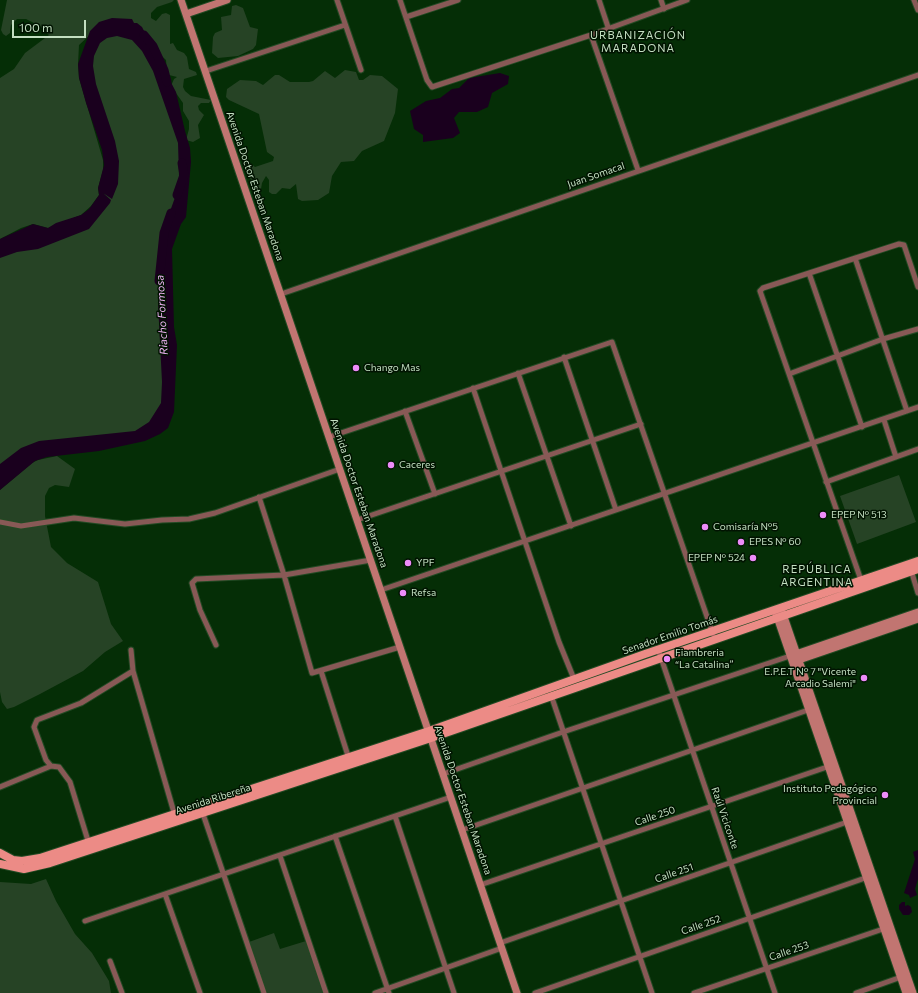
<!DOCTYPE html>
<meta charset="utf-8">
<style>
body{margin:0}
#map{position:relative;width:918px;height:993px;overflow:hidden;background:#052e06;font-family:Commissioner,sans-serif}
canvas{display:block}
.scale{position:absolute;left:12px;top:20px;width:74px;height:18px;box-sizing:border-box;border:2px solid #c3dfc1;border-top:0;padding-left:5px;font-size:12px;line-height:14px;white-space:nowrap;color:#c3dfc1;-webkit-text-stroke:3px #011301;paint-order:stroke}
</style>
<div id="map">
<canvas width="918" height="993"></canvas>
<div class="scale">100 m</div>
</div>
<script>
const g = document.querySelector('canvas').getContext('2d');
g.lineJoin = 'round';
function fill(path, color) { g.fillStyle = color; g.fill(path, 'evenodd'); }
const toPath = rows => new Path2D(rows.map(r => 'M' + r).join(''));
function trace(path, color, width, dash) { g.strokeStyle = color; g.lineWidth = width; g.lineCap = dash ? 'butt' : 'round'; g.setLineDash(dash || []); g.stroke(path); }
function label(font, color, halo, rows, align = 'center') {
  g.font = font + ' Commissioner,sans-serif'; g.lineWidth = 3; g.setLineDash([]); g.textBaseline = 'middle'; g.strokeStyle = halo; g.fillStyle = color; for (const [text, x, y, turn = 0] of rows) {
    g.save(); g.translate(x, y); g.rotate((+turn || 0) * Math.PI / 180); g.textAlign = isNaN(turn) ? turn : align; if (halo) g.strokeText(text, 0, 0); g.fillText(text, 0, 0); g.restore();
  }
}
fill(toPath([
 [7,0,174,0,172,2,157,7,151,13,151,18,156,21,162,14,166,13,170,15,170,44,173,43,177,50,184,53,187,57,189,69,196,72,197,75,184,79,183,87,185,91,191,96,211,100,209,103,201,103,198,106,199,110,204,115,198,125,200,138,193,142,186,140,189,129,189,121,183,111,183,103,171,86,174,79,177,77,169,75,167,72,166,60,154,49,179,129,184,175,164,233,159,277,167,395,148,430,69,443,0,478,0,257,66,229,102,202,110,175,86,81,91,34,79,45,78,64,79,78,103,160,103,170,98,188,99,195,91,206,81,215,48,228,33,224,21,228,0,239,0,78,14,69,25,53,49,35,40,26,26,19,17,19,11,25,10,33,6,36,3,34,1,30],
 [236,5,243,8,250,27,258,29,256,45,253,49,238,56,218,58,212,53,213,37,215,33,222,30,221,17,231,15,232,6],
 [345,70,356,72,359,80,363,80,370,75,382,76,398,89,395,113,384,141,362,151,354,161,341,162,332,176,329,193,318,200,302,201,298,199,296,184,290,189,282,188,276,194,272,194,269,192,269,180,266,176,262,183,260,195,256,194,253,183,243,166,243,162,245,159,255,167,273,161,274,157,267,152,259,114,229,100,226,97,227,89,240,80,256,81,263,85,275,75,279,75,290,82,309,82,313,81,325,71,335,78],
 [57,456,75,469,69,487,55,485,49,488,45,496,45,516,51,547,67,563,98,582,111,624,123,641,105,652,83,671,40,694,14,707,7,709,2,702,0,692,0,490,32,463,38,460],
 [899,475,916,522,857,544,840,496],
 [46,879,56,901,75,934,92,953,109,981,111,993,0,993,0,882,31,884],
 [274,933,280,949,306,941,323,993,267,993,249,942]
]), '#264325');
fill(toPath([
 [112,18,132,19,134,23,137,23,142,27,176,92,185,131,190,148,191,162,186,217,181,224,172,249,174,327,177,345,174,412,168,428,160,434,145,441,99,451,47,457,35,461,0,490,0,464,21,448,39,441,135,431,149,422,161,403,162,382,158,303,159,272,168,217,183,175,179,176,178,143,153,71,142,51,132,40,117,36,107,38,100,43,94,56,93,66,96,84,115,141,119,161,118,184,112,199,103,193,111,200,110,203,89,229,38,249,17,252,0,258,0,239,2,238,33,224,48,228,56,223,81,215,89,209,99,195,98,188,104,165,102,150,86,103,79,78,78,64,90,31,99,22],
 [500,73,509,76,508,84,492,93,488,107,477,112,459,112,454,118,460,133,453,138,423,142,423,135,414,129,410,111,426,101,440,98,452,89,459,88,469,78],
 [918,850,918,879,915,889,917,895,910,898,909,895,904,893,915,859,913,852],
 [902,902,905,902,905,906,908,905,911,907,912,912,909,915,903,915,899,909,899,905]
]), '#1a001e');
trace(toPath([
 [144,35,153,46,164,70,167,82],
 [177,195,184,175,182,163],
 [159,281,164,233,171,213]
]), '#1a001e', 9);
const street = toPath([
 [337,0,361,70],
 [400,0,427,80,432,87,591,35,687,0],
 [599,0,608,27],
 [661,0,664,9],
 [914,0,918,10],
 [406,17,458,0],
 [591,35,638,170],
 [206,71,345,25],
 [855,258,907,411],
 [809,273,862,427],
 [281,294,918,75],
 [564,357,616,510],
 [518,373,571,526],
 [789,374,883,339,918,329],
 [473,388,559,642,574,679],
 [405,411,435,494],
 [884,420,896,457],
 [329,437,612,342,713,634],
 [826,482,918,449],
 [259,497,284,575,312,673,400,647],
 [357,520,641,424],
 [0,522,21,526,74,518,125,524,162,520,189,519,215,513,340,469],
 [911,570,918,593],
 [861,580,760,291,763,288,899,244,904,245,918,287],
 [381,590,918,407],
 [216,645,200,610,192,583,196,579,284,575,371,560],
 [658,649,775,993],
 [131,650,133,671],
 [321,671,349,759],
 [551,695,652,993],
 [51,766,46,760,34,727,37,720,81,703,133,671,175,816],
 [443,774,563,732,790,656],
 [0,787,51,766,59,767,70,782,89,844],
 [202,811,264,993],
 [395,816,454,993],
 [462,830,811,709],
 [335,836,389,993],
 [280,856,326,993],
 [480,885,830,766],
 [165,894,200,993],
 [85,921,451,797],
 [500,943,850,821],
 [110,961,122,993],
 [375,993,502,948],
 [535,993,868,877],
 [694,993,886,928],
 [856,993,904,976]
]);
const secondary = toPath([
 [181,0,517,993],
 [186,14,227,0],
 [782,611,913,993],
 [776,614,906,993],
 [793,655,918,612],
 [796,661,918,619]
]);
const primary = toPath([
 [0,853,13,860,22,861,40,858,429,731,645,654,918,561],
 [0,864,24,869,50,863,431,738,918,569]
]);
trace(street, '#234a24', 7);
trace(secondary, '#234a24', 9);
trace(primary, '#234a24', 10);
trace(street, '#885956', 5);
trace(secondary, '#c17571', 7);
trace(primary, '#ec8b86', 8);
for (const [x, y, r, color] of [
 [356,368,4,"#ed8cf9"],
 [391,465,4,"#ed8cf9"],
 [823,515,4,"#ed8cf9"],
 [705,527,4,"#ed8cf9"],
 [741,542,4,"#ed8cf9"],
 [753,558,4,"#ed8cf9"],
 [408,563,4,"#ed8cf9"],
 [403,593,4,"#ed8cf9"],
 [667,659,4,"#ed8cf9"],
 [864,678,4,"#ed8cf9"],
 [885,795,4,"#ed8cf9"]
]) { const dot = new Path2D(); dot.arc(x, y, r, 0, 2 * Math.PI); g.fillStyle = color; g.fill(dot); trace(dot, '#011301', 1.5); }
label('10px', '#c3dfc1', '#011301', [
 ["Juan Somacal",596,175,-19],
 ["Avenida Doctor Esteban Maradona",255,186,71],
 ["Avenida Doctor Esteban Maradona",359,493,71],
 ["Senador Emilio Tomás",670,635,-19],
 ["Avenida Ribereña",213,799,-18],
 ["Avenida Doctor Esteban Maradona",463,800,71],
 ["Calle 250",655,816,-19],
 ["Raúl Viciconte",725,818,71],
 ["Calle 251",674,873,-19],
 ["Calle 252",701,925,-19],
 ["Calle 253",789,951,-19]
]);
label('10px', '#c3dfc1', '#011301', [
 ["Chango Mas",364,368],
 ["Caceres",399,465],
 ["EPEP Nº 513",831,515],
 ["Comisaría Nº5",713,527],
 ["EPES Nº 60",749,542],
 ["EPEP Nº 524",745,558,"right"],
 ["YPF",416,563],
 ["Refsa",411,593],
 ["Fiambreria",675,653],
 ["“La Catalina”",675,665],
 ["E.P.E.T N° 7 \"Vicente",856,672,"right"],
 ["Arcadio Salemi\"",856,684,"right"],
 ["Instituto Pedagógico",877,789,"right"],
 ["Provincial",877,801,"right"]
], 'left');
g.letterSpacing = '1px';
label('11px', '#c3dfc1', '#011301', [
 ["URBANIZACIÓN",638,35],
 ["MARADONA",638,48],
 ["REPÚBLICA",817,569],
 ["ARGENTINA",817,582]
]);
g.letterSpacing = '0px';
label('italic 11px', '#eeb2f4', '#011301', [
 ["Riacho Formosa",162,315,-93]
]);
</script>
